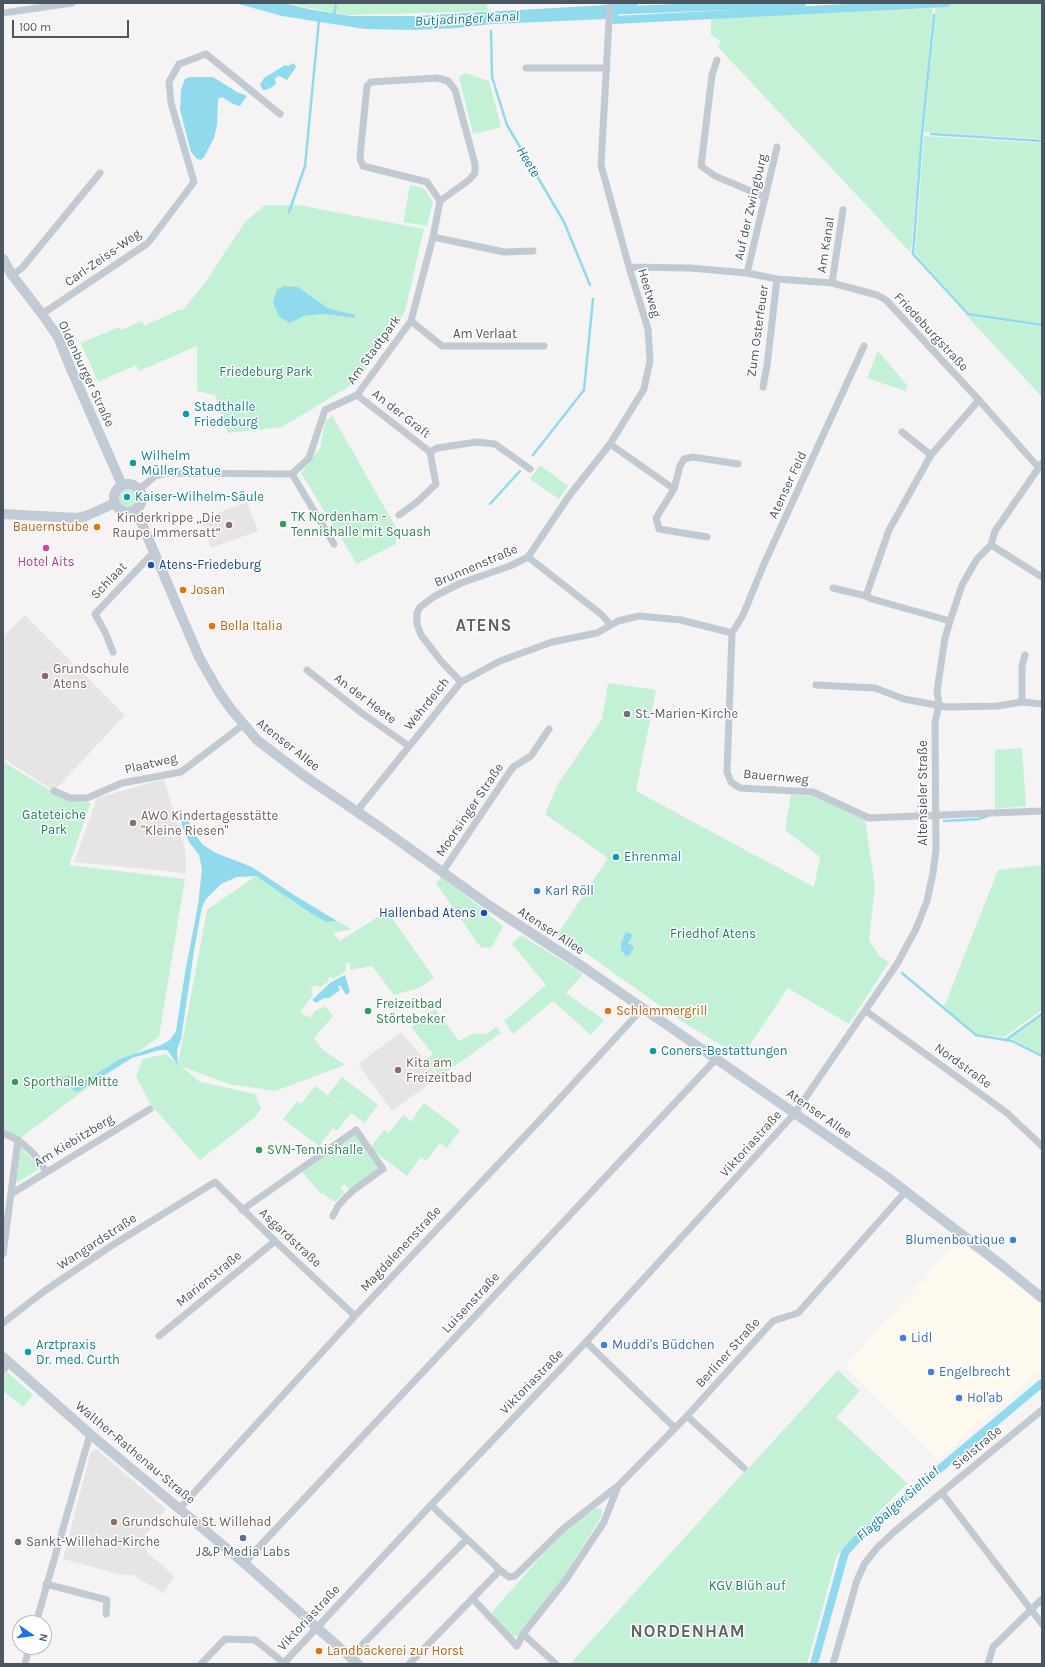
<!DOCTYPE html>
<meta charset="utf-8">
<style>
body{margin:0}
#map{position:relative;width:1045px;height:1667px;overflow:hidden;background:#f5f3f3;font-family:Karla,sans-serif}
canvas{display:block}
.frame{position:absolute;inset:0;border:4px solid #4a5661;pointer-events:none}
.north{position:absolute;left:12px;top:1615px;width:40px;height:40px;box-sizing:border-box;background:#fff;border:1px solid #b7bbc0;border-radius:50%;rotate:103deg;font-size:11px;font-weight:700;line-height:16px;text-align:center;color:#4a5661}
.north::after{content:'';display:block;margin:auto;width:14px;height:18px;background:#1a73e8;clip-path:polygon(50% 0,100% 100%,50% 72%,0 100%)}
.scale{position:absolute;left:12px;top:20px;width:117px;height:18px;box-sizing:border-box;border:2px solid #4a5661;border-top:0;padding-left:5px;font-size:12px;line-height:14px;white-space:nowrap;color:#4a5661;-webkit-text-stroke:3px #fff;paint-order:stroke}
</style>
<div id="map">
<canvas width="1045" height="1667"></canvas>
<div class="frame"></div>
<div class="north">N</div>
<div class="scale">100 m</div>
</div>
<script>
const g = document.querySelector('canvas').getContext('2d');
g.lineJoin = 'round';
function fill(path, color) { g.fillStyle = color; g.fill(path, 'evenodd'); }
const toPath = rows => new Path2D(rows.map(r => 'M' + r).join(''));
function trace(path, color, width, dash) { g.strokeStyle = color; g.lineWidth = width; g.lineCap = dash ? 'butt' : 'round'; g.setLineDash(dash || []); g.stroke(path); }
function label(font, color, halo, rows, align = 'center') {
  g.font = font + ' Karla,sans-serif'; g.lineWidth = 3; g.setLineDash([]); g.textBaseline = 'middle'; g.strokeStyle = halo; g.fillStyle = color; for (const [text, x, y, turn = 0] of rows) {
    g.save(); g.translate(x, y); g.rotate((+turn || 0) * Math.PI / 180); g.textAlign = isNaN(turn) ? turn : align; if (halo) g.strokeText(text, 0, 0); g.fillText(text, 0, 0); g.restore();
  }
}
fill(toPath([
 [958,1240,1036,1298,1042,1306,1042,1370,938,1460,845,1367]
]), '#fdf9ef');
fill(toPath([
 [247,502,258,531,211,548,201,519],
 [25,615,125,715,54,791,3,758,3,637],
 [164,779,185,849,186,873,74,862,97,798],
 [401,1032,439,1077,392,1111,358,1064],
 [96,1449,166,1509,146,1535,146,1551,175,1577,163,1593,133,1575,118,1574,63,1559,91,1451]
]), '#e6e4e5');
fill(toPath([
 [285,3,335,3,334,13],
 [337,3,486,3,488,11,348,15,335,13],
 [946,3,1042,3,1042,139,924,132,936,4],
 [933,4,911,253,718,47,721,41,711,35,711,15],
 [465,73,489,81,501,127,473,134,459,77],
 [924,136,1042,143,1042,324,968,313,915,253],
 [410,185,424,188,433,202,427,226,403,222],
 [265,205,298,205,424,229,405,311,358,381,282,427,228,433,215,395,197,391,197,346,139,371,136,365,98,382,81,343,119,327,121,330,142,321,144,326,181,309,182,311,204,284,245,222],
 [298,287,328,308,355,315,354,318,323,314,304,316],
 [966,315,1042,327,1042,397],
 [878,351,907,385,905,391,867,378],
 [332,415,395,526,396,544,357,564,301,473,320,448,325,422],
 [540,465,568,486,559,499,530,479],
 '119 498a9 9 0 1 1 18 0a9 9 0 1 1-18 0Z',
 [608,683,656,690,636,791,814,887,820,857,785,830,791,795,813,796,865,820,875,886,869,940,879,956,889,962,849,1024,788,988,751,1043,735,1054,680,1020,593,958,557,935,608,858,545,814,558,784,602,719],
 [1022,748,1026,806,995,809,995,750],
 [3,762,65,799,91,803,69,865,185,879,159,1037,79,1094,18,1140,3,1133],
 [1042,865,1042,1010,1004,1037,977,1034,944,1007,998,870],
 [256,876,327,922,337,921,352,929,333,933,340,941,387,911,434,978,419,988,394,995,372,966,350,970,350,962,345,964,346,971,333,979,331,977,328,978,329,981,321,987,313,985,311,990,313,995,300,1012,310,1018,315,1011,325,1006,333,1016,314,1038,323,1050,345,1065,275,1091,229,1084,181,1066,200,1082,255,1094,261,1109,255,1117,200,1160,151,1105,136,1076,143,1059,166,1054,178,1064,207,910],
 [442,876,503,926,492,947,482,948,478,944,436,883],
 [521,935,583,974,566,993,604,1020,591,1035,553,1001,513,1034,504,1021,546,985,512,944],
 [435,1009,459,1041,475,1033,487,1034,496,1027,501,1033,441,1076,426,1060,433,1054,411,1027],
 [1042,1015,1042,1055,1010,1038],
 [342,1077,378,1105,364,1123,328,1095],
 [315,1086,351,1113,337,1131,333,1128,319,1146,283,1119,297,1101,301,1104],
 [424,1103,460,1130,447,1148,440,1143,426,1161,421,1157,407,1176,370,1148,384,1130,389,1133,403,1115,411,1121],
 [356,1133,381,1167,349,1190,345,1184,340,1188,344,1192,335,1202,323,1194,323,1192,321,1194,302,1172],
 [20,1147,37,1164,38,1170,17,1182,14,1180],
 [838,1370,860,1391,836,1417,907,1483,837,1555,807,1664,570,1664,745,1471,748,1473,746,1471],
 [7,1372,33,1395,23,1407,3,1391,3,1377],
 [597,1508,602,1509,601,1517,563,1578,518,1636,511,1636,492,1616,492,1612,545,1552,570,1527,592,1511]
]), '#c3f1d5');
fill(toPath([
 [235,3,283,3,313,10,351,16,414,16,606,5,607,7,614,7,614,16,607,16,607,19,492,24,458,28,416,30,365,29,282,16],
 [294,63,296,67,287,80,279,76,275,78,276,84,269,89,263,90,260,85,264,78,285,65,288,66],
 [190,77,213,77,237,92,247,96,240,106,233,104,222,97,218,99,217,125,214,138,204,157,201,160,197,159,191,152,180,110,181,90,185,79],
 [284,286,298,287,328,308,355,315,355,318,323,314,304,316,290,323,279,317,273,302,277,290],
 [180,812,187,817,193,832,203,845,216,853,252,867,294,895,337,921,327,922,315,916,256,876,237,877,221,884,206,899,202,907,194,951,181,1039,177,1050,178,1065,167,1050,160,1050,132,1058,77,1092,58,1080,70,1075,75,1083,87,1080,120,1059,161,1045,170,1040,176,1031,185,973,198,905,202,869,199,855,189,842,182,826],
 [626,932,633,935,628,943,634,947,629,956,625,955,621,950,621,943],
 [345,975,350,992,346,995,340,985,338,987,340,990,329,998,324,998,316,1003,312,1000,331,982]
]), '#90daee');
trace(toPath([
 [934,15,922,134,913,254,968,314,1042,325],
 [334,16,336,3],
 [491,31,492,77,507,125,564,222,590,285],
 [931,134,1042,141],
 [289,212,305,166,319,20],
 [533,455,584,390,593,299],
 [490,504,520,471],
 [944,821,979,819,987,816],
 [902,973,976,1035,1012,1041,1042,1056],
 [1007,1039,1042,1014]
]), '#90daee', 2.5);
trace(toPath([
 [634,3,614,4,614,20,946,3],
 [603,11,802,3],
 [814,1664,845,1552,863,1533,1042,1383]
]), '#90daee', 8);
trace(toPath([
 [3,13,72,3],
 [717,60,712,75,701,166,715,176,765,197],
 [526,68,607,68],
 [433,237,504,252,533,251],
 [629,267,690,268,747,273,777,279,832,283,877,295,886,300,979,400,1038,467],
 [747,273,777,147],
 [12,275,22,268,100,173],
 [832,283,843,210],
 [42,314,148,243,194,182,171,103,169,82,179,64,206,54,280,114],
 [411,321,442,346,544,346],
 [864,346,764,564,743,615,732,633,727,772,731,782,740,788,813,792,869,818,1042,811],
 [763,387,767,366,777,279],
 [357,395,430,452,436,484,417,502,399,515],
 [902,432,931,455],
 [610,444,674,489],
 [430,452,437,448,477,442,495,444,530,469],
 [292,474,334,544],
 [140,489,155,476,166,473,292,474,309,458,325,410,357,395,411,321,433,237,440,201,469,180,475,173,475,164,455,90,448,81,437,78,371,82,367,86,361,146,360,159,363,166,427,182,440,201],
 [707,537,659,529,656,518,674,489,680,466,684,459,693,457,738,464],
 [991,545,1042,577],
 [528,557,602,615,610,624],
 [833,588,866,596],
 [950,621,872,599,866,596,889,530,931,455,979,400],
 [113,652,105,632,95,614,154,552],
 [307,670,363,714,409,746],
 [461,682,441,661,421,635,417,624,417,613,420,607,435,596,461,583,510,566,528,557,569,496,610,444,644,389,650,360,648,329,629,267,601,165,610,3],
 [816,685,875,688,904,699,947,707,998,706,1022,702,1042,704],
 [1022,702,1022,666,1025,655],
 [54,791,70,798,87,798,122,783,181,772,243,725],
 [357,811,461,682,500,661,552,642,597,633,618,621,639,616,681,620,732,633],
 [443,871,513,767,531,756,549,729],
 [866,1011,1007,1113,1042,1146],
 [3,1133,18,1140,33,1153,46,1171],
 [11,1194,150,1109],
 [242,1210,356,1130,383,1169,355,1189,346,1197,338,1206,333,1216],
 [3,1254,18,1140],
 [3,1323,43,1292,111,1246,215,1182,275,1241,355,1316],
 [159,1336,275,1241],
 [586,1342,675,1428],
 [3,1370,10,1363],
 [687,1416,744,1468],
 [942,1493,1042,1624],
 [431,1505,500,1570],
 [180,1508,355,1316,540,1120,642,1009],
 [244,1563,716,1059],
 [46,1584,107,1600,106,1614],
 [473,1599,517,1646,523,1634,565,1581,604,1522,618,1486],
 [36,1623,90,1434],
 [523,1634,556,1664],
 [350,1657,467,1539],
 [25,1664,29,1647],
 [201,1664,225,1639,255,1640,284,1663],
 [283,1664,431,1505,586,1342,795,1113,897,964,916,929,927,901,933,873,936,850,935,722,939,704,937,691,945,638,950,621,962,585,977,559,991,545,995,531,1042,463],
 [409,1664,500,1570,509,1577,515,1576,564,1528,619,1485,687,1416,773,1321,798,1313,906,1191],
 [833,1664,857,1580,865,1563,877,1548,895,1531,1042,1410],
 [988,1664,993,1647,1042,1599]
]), '#c1cad2', 7);
trace(toPath([
 [3,259,12,275,42,314,58,337,71,369,122,485],
 '114 498a14 14 0 1 1 28 0a14 14 0 1 1-28 0Z',
 [136,510,199,657,219,692,231,709,257,740,303,775,381,828,490,906,586,969,887,1177,1004,1267,1042,1298],
 [3,514,77,518,86,516,115,503],
 [3,1357,90,1434,244,1563,358,1664]
]), '#c1cbd6', 10);
for (const [x, y, r, color] of [
 [186,414,4,"#0f9aa8"],
 [133,463,4,"#0f9aa8"],
 [127,497,4,"#0f9aa8"],
 [283,524,4,"#2e9e5b"],
 [229,525,4,"#8d6e63"],
 [97,527,4,"#e8710a"],
 [46,548,4,"#d1479c"],
 [151,565,4,"#1a4fb4"],
 [183,590,4,"#e8710a"],
 [212,626,4,"#e8710a"],
 [45,676,4,"#8d6e63"],
 [627,714,4,"#6b7280"],
 [133,823,4,"#8d6e63"],
 [616,857,4,"#0f9aa8"],
 [537,891,4,"#3f7fe0"],
 [484,913,4,"#1a4fb4"],
 [368,1011,4,"#2e9e5b"],
 [608,1011,4,"#e8710a"],
 [653,1051,4,"#0f9aa8"],
 [398,1070,4,"#8d6e63"],
 [15,1082,4,"#2e9e5b"],
 [259,1150,4,"#2e9e5b"],
 [1013,1240,4,"#3f7fe0"],
 [903,1338,4,"#3f7fe0"],
 [604,1345,4,"#3f7fe0"],
 [28,1352,4,"#0f9aa8"],
 [931,1372,4,"#3f7fe0"],
 [959,1398,4,"#3f7fe0"],
 [114,1522,4,"#8d6e63"],
 [243,1538,4,"#5c6f8a"],
 [18,1542,4,"#6b7280"],
 [319,1651,4,"#e8710a"]
]) { const dot = new Path2D(); dot.arc(x, y, r, 0, 2 * Math.PI); g.fillStyle = color; g.fill(dot); trace(dot, '#fff', 1.5); }
label('13px', '#4a5661', '#fff', [
 ["Auf der Zwingburg",751,207,-77],
 ["Am Kanal",826,245,-81],
 ["Carl-Zeiss-Weg",103,258,-35],
 ["Heetweg",649,293,73],
 ["Zum Osterfeuer",758,331,-82],
 ["Friedeburgstraße",931,332,47],
 ["Am Verlaat",485,334],
 ["Am Stadtpark",374,350,-54],
 ["Oldenburger Straße",86,374,65],
 ["An der Graft",401,414,38],
 ["Atenser Feld",788,485,-65],
 ["Brunnenstraße",476,566,-23],
 ["Schlaat",109,581,-46],
 ["An der Heete",365,699,37],
 ["Wehrdeich",427,704,-51],
 ["Atenser Allee",288,745,38],
 ["Plaatweg",151,764,-13],
 ["Bauernweg",776,777,5],
 ["Altensieler Straße",923,793,-90],
 ["Moorsinger Straße",470,810,-56],
 ["Atenser Allee",551,931,33],
 ["Nordstraße",963,1066,36],
 ["Atenser Allee",819,1114,35],
 ["Am Kiebitzberg",74,1141,-31],
 ["Viktoriastraße",751,1144,-48],
 ["Asgardstraße",290,1238,43],
 ["Wangardstraße",97,1242,-33],
 ["Magdalenenstraße",401,1249,-47],
 ["Marienstraße",209,1279,-39],
 ["Luisenstraße",471,1303,-47],
 ["Berliner Straße",728,1353,-48],
 ["Viktoriastraße",532,1382,-46],
 ["Sielstraße",977,1448,-40],
 ["Walther-Rathenau-Straße",135,1453,40],
 ["Viktoriastraße",309,1618,-47]
]);
label('13px', '#17864f', '#fff', [
 ["Friedeburg Park",266,372],
 ["Gateteiche",54,815],
 ["Park",54,830],
 ["Friedhof Atens",713,934],
 ["KGV Blüh auf",747,1586]
]);
label('13px', '#0d838f', '#fff', [
 ["Stadthalle",194,407],
 ["Friedeburg",194,422],
 ["Wilhelm",141,456],
 ["Müller Statue",141,471],
 ["Kaiser-Wilhelm-Säule",135,497],
 ["Ehrenmal",624,857],
 ["Coners-Bestattungen",661,1051],
 ["Arztpraxis",36,1345],
 ["Dr. med. Curth",36,1360]
], 'left');
label('13px', '#27864d', '#fff', [
 ["TK Nordenham -",291,517],
 ["Tennishalle mit Squash",291,532],
 ["Freizeitbad",376,1004],
 ["Störtebeker",376,1019],
 ["Sporthalle Mitte",23,1082],
 ["SVN-Tennishalle",267,1150]
], 'left');
label('13px', '#785e54', '#fff', [
 ["Kinderkrippe „Die",221,518,"right"],
 ["Raupe Immersatt“",221,533,"right"],
 ["Grundschule",53,669],
 ["Atens",53,684],
 ["AWO Kindertagesstätte",141,816],
 ["\"Kleine Riesen\"",141,831],
 ["Kita am",406,1063],
 ["Freizeitbad",406,1078],
 ["Grundschule St. Willehad",122,1522]
], 'left');
label('13px', '#c56008', '#fff', [
 ["Bauernstube",89,527,"right"],
 ["Josan",191,590],
 ["Bella Italia",220,626],
 ["Schlemmergrill",616,1011],
 ["Landbäckerei zur Horst",327,1651]
], 'left');
label('13px', '#b23c85', '#fff', [
 ["Hotel Aits",46,562]
]);
label('13px', '#164399', '#fff', [
 ["Atens-Friedeburg",159,565],
 ["Hallenbad Atens",476,913,"right"]
], 'left');
label('13px', '#5b616d', '#fff', [
 ["St.-Marien-Kirche",635,714],
 ["Sankt-Willehad-Kirche",26,1542]
], 'left');
label('13px', '#366cbe', '#fff', [
 ["Karl Röll",545,891],
 ["Blumenboutique",1005,1240,"right"],
 ["Lidl",911,1338],
 ["Muddi's Büdchen",612,1345],
 ["Engelbrecht",939,1372],
 ["Hol'ab",967,1398]
], 'left');
label('13px', '#4e5e75', '#fff', [
 ["J&P Media Labs",243,1552]
]);
label('italic 14px', '#0c7c9b', '#fff', [
 ["Butjadinger Kanal",467,19,-3],
 ["Heete",528,162,59],
 ["Flagbalger Sieltief",898,1504,-41]
]);
g.letterSpacing = '1px';
label('bold 17px', '#5f6368', '#fff', [
 ["ATENS",484,626],
 ["NORDENHAM",688,1632]
]);
g.letterSpacing = '0px';
</script>
